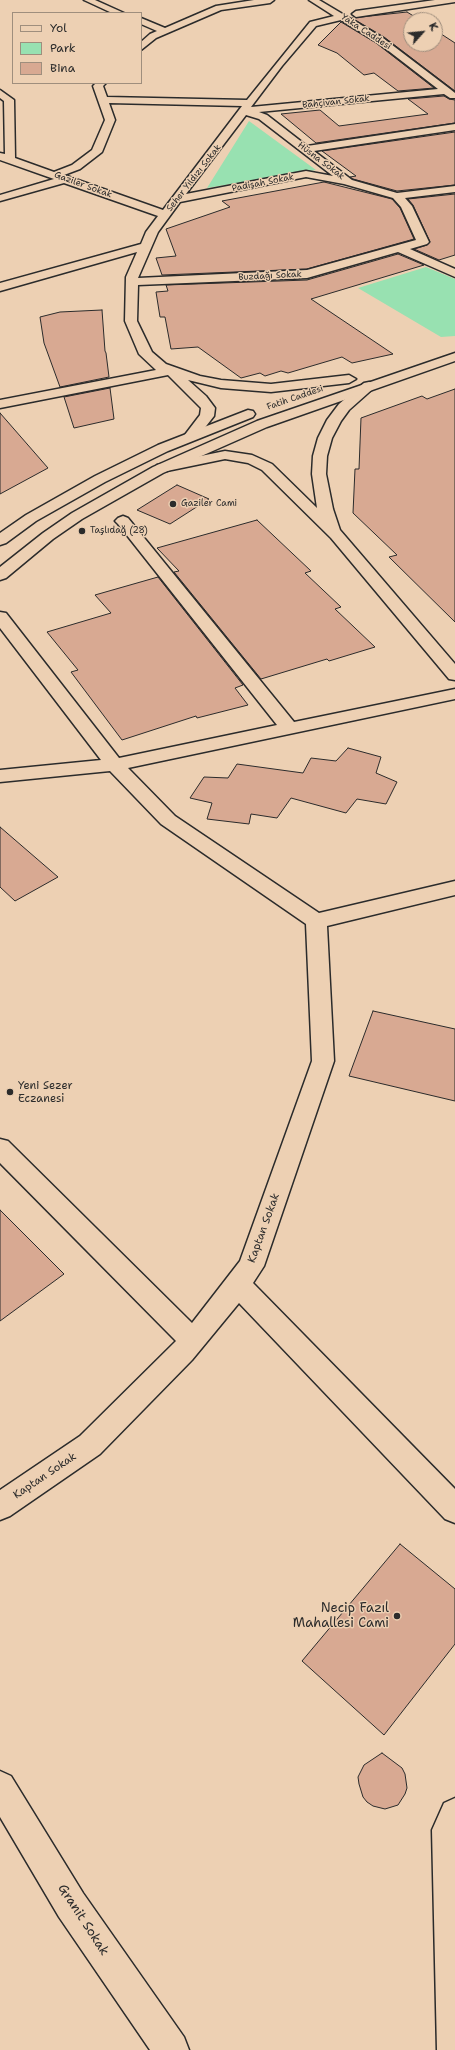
<!DOCTYPE html>
<meta charset="utf-8">
<style>
body{margin:0}
#map{position:relative;width:455px;height:2050px;overflow:hidden;background:#edd0b3;font-family:"Shantell Sans",sans-serif}
canvas{display:block}
.legend{position:absolute;left:12px;top:12px;width:130px;height:72px;box-sizing:border-box;background:#edd0b3;border:1px solid #9f8e7d;margin:0;padding:5px 7px;list-style:none;font-size:12px;color:#2b2b2b}
.legend li{display:flex;align-items:center;gap:8px;height:20px}
.legend b{width:20px;border:1px solid #9f8e7d}
.north{position:absolute;left:403px;top:12px;width:40px;height:40px;box-sizing:border-box;background:#edd0b3;border:1px solid #9f8e7d;border-radius:50%;rotate:63deg;font-size:11px;font-weight:700;line-height:16px;text-align:center;color:#2b2b2b}
.north::after{content:'';display:block;margin:auto;width:14px;height:18px;background:#2b2b2b;clip-path:polygon(50% 0,100% 100%,50% 72%,0 100%)}
</style>
<div id="map">
<canvas width="455" height="2050"></canvas>
<ul class="legend">
<li><b style="height:5px;background:#edd0b3"></b>Yol</li>
<li><b style="height:11px;background:#98e1b1"></b>Park</li>
<li><b style="height:11px;background:#d8a992"></b>Bina</li>
</ul>
<div class="north">K</div>
</div>
<script>
const g = document.querySelector('canvas').getContext('2d');
g.lineJoin = 'round';
function fill(path, color) { g.fillStyle = color; g.fill(path, 'evenodd'); }
const toPath = rows => new Path2D(rows.map(r => 'M' + r).join(''));
function trace(path, color, width, dash) { g.strokeStyle = color; g.lineWidth = width; g.lineCap = dash ? 'butt' : 'round'; g.setLineDash(dash || []); g.stroke(path); }
function label(font, color, halo, rows, align = 'center') {
  g.font = font + ' "Shantell Sans",sans-serif'; g.lineWidth = 3; g.setLineDash([]); g.textBaseline = 'middle'; g.strokeStyle = halo; g.fillStyle = color; for (const [text, x, y, turn = 0] of rows) {
    g.save(); g.translate(x, y); g.rotate((+turn || 0) * Math.PI / 180); g.textAlign = isNaN(turn) ? turn : align; if (halo) g.strokeText(text, 0, 0); g.fillText(text, 0, 0); g.restore();
  }
}
fill(toPath([
 [249,121,316,170,207,188],
 [426,267,455,279,455,336,441,337,358,288]
]), '#98e1b1');
const building = toPath([
 [407,12,420,20,411,20,411,44,435,44,435,30,455,43,455,91,384,37,352,18,407,12],
 [341,22,376,43,434,88,398,91,374,73,364,75,337,53,318,45,341,22],
 [444,96,449,99,455,100,455,123,316,143,281,114,320,110,339,126,428,114,408,99,444,96],
 [455,132,455,185,397,191,353,179,350,177,356,176,322,151,455,132],
 [324,182,392,199,400,208,414,239,307,269,162,275,156,258,176,256,166,229,230,207,222,201,324,182],
 [455,194,455,255,439,260,414,249,427,245,430,242,413,205,408,199,455,194],
 [398,254,424,265,311,299,393,354,352,363,342,357,288,373,281,371,265,376,260,373,241,378,198,347,171,349,165,317,160,317,156,292,168,291,166,285,307,280,398,254],
 [102,310,105,351,106,353,109,377,60,387,44,343,40,317,60,312,102,310],
 [110,388,114,419,74,428,64,397,110,388],
 [455,389,455,622,389,557,397,555,353,513,355,469,359,469,361,418,422,396,427,399,455,389],
 [0,413,48,468,0,494,0,413],
 [177,485,209,499,170,524,137,510,177,485],
 [257,520,311,571,305,573,341,607,335,609,375,647,329,661,327,659,261,679,174,572,179,571,157,548,257,520],
 [158,577,243,685,235,688,248,705,197,718,196,716,122,740,71,672,78,670,47,632,111,613,95,595,158,577],
 [348,748,381,757,376,773,397,782,386,804,357,799,346,813,291,798,277,818,251,814,249,824,207,819,212,803,190,798,204,777,228,778,237,764,303,773,311,758,336,761,348,748],
 [0,827,58,877,15,901,0,887,0,827],
 [373,1011,455,1029,455,1101,349,1076,373,1011],
 [0,1210,64,1274,0,1321,0,1210],
 [400,1544,455,1589,455,1644,384,1735,302,1661,400,1544],
 [382,1753,402,1768,405,1774,407,1788,405,1794,398,1805,385,1809,373,1806,367,1802,363,1797,359,1784,358,1777,364,1765,382,1753]
]);
fill(building, '#d8a992');
trace(building, '#2b2b2b', 1);
const minor = toPath([
 [84,0,95,0,124,13,112,13,84,0],
 [254,0,274,0,270,3,221,10,156,38,141,50,141,42,150,34,157,31,141,24,141,18,165,28,216,6,254,0],
 [309,0,319,0,383,38,450,89,455,93,455,98,450,98,444,94,259,112,267,115,307,146,455,124,455,130,314,151,352,180,397,193,455,186,455,192,405,198,412,206,429,242,427,244,410,249,455,269,455,277,398,252,307,278,138,285,137,321,152,352,166,364,200,376,221,380,271,384,349,375,356,379,349,383,271,392,221,388,188,380,206,396,215,408,214,416,196,439,191,440,186,439,184,436,200,415,201,408,168,375,0,408,0,400,156,370,139,354,125,321,126,277,137,252,0,291,0,283,141,244,146,232,158,216,64,183,0,201,0,195,54,179,0,160,0,153,5,154,4,101,0,98,0,90,14,100,15,158,54,172,72,165,92,150,105,120,93,86,96,83,106,83,103,86,107,97,247,100,310,22,334,16,309,0],
 [341,20,377,42,438,89,251,107,282,66,316,26,341,20],
 [109,103,242,106,163,210,64,175,80,169,102,152,115,120,109,103],
 [246,115,259,119,333,176,306,171,186,194,246,115],
 [306,177,344,184,393,198,401,207,416,240,307,270,138,278,158,232,180,202,306,177],
 [435,0,455,0,455,2,356,17,352,14,356,11,435,0],
 [369,382,374,383,376,386,349,410,341,421,332,438,327,456,326,474,333,509,340,530,455,664,455,680,449,679,331,538,262,470,248,463,225,459,162,472,157,471,155,468,157,465,162,464,225,451,252,455,272,464,317,508,312,474,313,456,318,438,327,420,339,404,364,383,369,382],
 [123,516,128,518,294,722,455,689,455,699,128,768,175,816,319,913,455,881,455,895,327,926,334,1061,264,1266,253,1283,455,1489,455,1523,445,1519,239,1303,192,1360,100,1454,10,1516,0,1520,0,1490,80,1436,176,1341,0,1163,0,1139,8,1141,192,1323,240,1261,312,1061,306,924,161,824,110,771,0,782,0,770,101,760,0,628,0,612,6,613,119,758,277,725,118,524,115,521,118,518,123,516],
 [0,1771,11,1776,83,1893,184,2037,189,2050,150,2050,59,1917,0,1817,0,1771],
 [455,1798,455,2050,437,2050,432,1830,444,1803,455,1798]
]);
const major = toPath([
 [455,353,455,361,267,427,163,473,82,519,53,539,6,578,0,580,0,567,43,533,72,513,153,467,257,421,455,353],
 [248,410,253,411,255,414,253,417,168,451,105,482,36,521,6,543,0,545,0,533,26,515,95,476,158,445,248,410]
]);
trace(minor, '#2b2b2b', 3);
trace(major, '#2b2b2b', 3);
fill(minor, '#edd0b3');
fill(major, '#edd0b3');
for (const [x, y, r, color] of [
 [173,504,4,"#2b2b2b"],
 [82,531,4,"#2b2b2b"],
 [10,1092,4,"#2b2b2b"],
 [397,1616,4,"#2b2b2b"]
]) { const dot = new Path2D(); dot.arc(x, y, r, 0, 2 * Math.PI); g.fillStyle = color; g.fill(dot); trace(dot, '#edd0b3', 1.5); }
label('9px', '#2b2b2b', '#edd0b3', [
 ["Yaka Caddesi",366,32,33],
 ["Bahçivan Sokak",336,102,-6],
 ["Hüsna Sokak",321,161,37],
 ["Seher Yıldızı Sokak",194,178,-52],
 ["Padişah Sokak",263,183,-11],
 ["Gaziler Sokak",83,185,20],
 ["Buzdağı Sokak",270,276,-3],
 ["Fatih Caddesi",295,398,-19]
]);
label('9px', '#2b2b2b', '#edd0b3', [
 ["Gaziler Cami",181,504],
 ["Taşlıdağ (28)",90,531]
], 'left');
label('11px', '#2b2b2b', '#edd0b3', [
 ["Yeni Sezer",18,1086],
 ["Eczanesi",18,1099]
], 'left');
label('11px', '#2b2b2b', '#edd0b3', [
 ["Kaptan Sokak",264,1228,-70],
 ["Kaptan Sokak",45,1476,-34]
]);
label('13px', '#2b2b2b', '#edd0b3', [
 ["Necip Fazıl",389,1609],
 ["Mahallesi Cami",389,1624]
], 'right');
label('13px', '#2b2b2b', '#edd0b3', [
 ["Granit Sokak",83,1920,57]
]);
</script>
